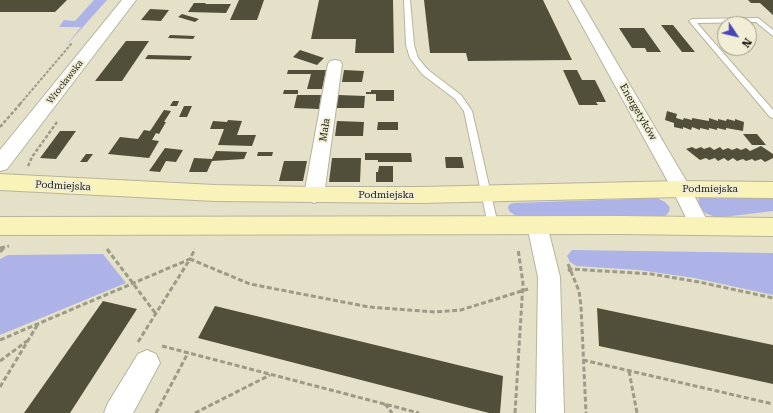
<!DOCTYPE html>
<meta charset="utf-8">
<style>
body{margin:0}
#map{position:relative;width:773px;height:413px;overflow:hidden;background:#e4e1c8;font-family:"Roboto Serif",serif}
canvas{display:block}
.north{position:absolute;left:717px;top:16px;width:40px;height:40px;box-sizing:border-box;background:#f1eed5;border:1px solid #9b9986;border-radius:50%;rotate:125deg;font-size:11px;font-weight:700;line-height:16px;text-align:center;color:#1a1910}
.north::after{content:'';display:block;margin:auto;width:14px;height:18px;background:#4a44ba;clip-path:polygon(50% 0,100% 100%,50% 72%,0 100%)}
</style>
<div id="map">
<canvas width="773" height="413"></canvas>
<div class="north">N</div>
</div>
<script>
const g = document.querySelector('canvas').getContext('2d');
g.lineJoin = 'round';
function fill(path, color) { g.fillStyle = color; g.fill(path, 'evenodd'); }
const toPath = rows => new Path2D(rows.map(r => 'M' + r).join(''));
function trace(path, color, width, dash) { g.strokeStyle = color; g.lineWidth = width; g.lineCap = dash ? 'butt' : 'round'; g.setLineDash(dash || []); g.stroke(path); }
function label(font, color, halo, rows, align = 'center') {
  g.font = font + ' "Roboto Serif",serif'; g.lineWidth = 4; g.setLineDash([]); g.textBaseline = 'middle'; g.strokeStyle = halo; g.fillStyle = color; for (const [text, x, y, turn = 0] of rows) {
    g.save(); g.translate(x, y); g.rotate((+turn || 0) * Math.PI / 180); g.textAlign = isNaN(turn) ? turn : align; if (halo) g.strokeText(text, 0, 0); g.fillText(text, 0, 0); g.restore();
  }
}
fill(toPath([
 [94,0,107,0,64,48,81,27,59,27,64,20,75,21],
 [704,196,773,198,773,211,724,217,715,217,705,213,701,208,698,203,699,198],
 [657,198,665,202,670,207,669,212,665,216,516,216,509,211,508,207,510,204,514,203],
 [572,250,773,253,773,295,694,278,639,270,576,266,570,262,567,256],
 [103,254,126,283,0,335,0,259,8,255]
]), '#adb3e7');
fill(toPath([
 [0,0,67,0,55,12,0,12],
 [239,0,264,0,257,20,230,20],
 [319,0,393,0,394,53,355,53,356,39,311,39],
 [424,0,543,0,572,60,468,61,466,53,430,53],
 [748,0,773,0,773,15,760,3,751,3],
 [194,3,206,3,205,4,231,4,226,13,188,12],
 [150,9,169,10,161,21,141,20],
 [182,14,199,19,195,22,178,17],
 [661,25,673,25,695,52,682,52],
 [619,28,644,28,661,52,647,52,645,48,632,48],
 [170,35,195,36,193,39,168,38],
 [126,41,149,41,122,81,95,81],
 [300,50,324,58,317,65,293,57],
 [148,55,192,56,190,60,145,59],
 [288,70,326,70,322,89,307,89,311,74,287,74],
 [344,70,364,71,362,82,342,82],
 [563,70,577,70,582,80,595,80,606,102,596,102,598,105,579,105],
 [284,90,298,90,298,94,283,94],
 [371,90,394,90,394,101,376,101,376,94,366,94,366,92,371,92],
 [297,95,321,95,319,109,294,108],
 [338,95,365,96,364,108,336,108],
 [173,101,179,101,177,106,170,106],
 [184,106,192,106,187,117,179,117],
 [164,110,171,111,164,122,166,122,159,134,156,133,152,140,159,141,149,158,108,154,120,137,138,139,144,130,150,131],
 [667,111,677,114,676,118,683,120,684,118,692,120,692,118,709,121,709,118,718,121,718,119,726,121,727,119,735,121,735,119,744,122,743,131,726,128,726,130,717,128,717,130,709,128,709,130,700,128,700,130,692,127,691,130,683,127,683,129,674,127,674,123,665,120],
 [228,120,242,121,237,135,256,135,252,146,218,145,224,129,210,129,213,121,227,122],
 [337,121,364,122,363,136,335,136],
 [378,122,398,122,398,130,377,130],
 [60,131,76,131,56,159,40,158],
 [743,134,757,134,766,145,752,145],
 [761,146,773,154,773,158,765,162,761,159,755,161,752,159,746,161,743,159,737,161,733,158,728,161,724,158,718,161,715,158,709,160,706,158,700,160,686,149,692,147,696,149,701,147,704,149,710,147,714,150,720,147,723,150,728,148,732,150,737,148,741,150,746,148,750,151],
 [165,148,183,150,176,162,166,161,160,172,149,171],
 [216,151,247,152,244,159,212,161,207,172,189,172,194,158,212,159],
 [258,152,273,152,272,156,257,156],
 [365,153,411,153,412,162,378,162,378,160,365,160],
 [86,154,93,154,87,162,80,162],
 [445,157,462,157,464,168,446,168],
 [332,158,361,158,360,182,329,182],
 [284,161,307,161,303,181,279,181],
 [379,166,393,166,393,182,376,182,376,172,378,172],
 [103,301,137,309,70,413,24,413],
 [215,306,503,376,500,413,489,413,198,338],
 [597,308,773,345,773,384,599,346]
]), '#514e39');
const service = toPath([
 [404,0,410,0,414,45,418,58,428,70,461,95,472,111,498,225,497,228,493,229,489,228,488,225,464,111,455,99,422,74,410,58,406,45,404,0],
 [758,18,773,30,773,36,756,22,697,23,773,110,773,118,770,117,689,21,692,19,758,18]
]);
const minor = toPath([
 [568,0,580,0,688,184,710,226,707,232,700,234,693,232,672,189,568,0],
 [335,60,340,61,342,64,324,195,321,200,314,203,307,200,304,195,328,64,330,61,335,60],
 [537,217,544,219,547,225,560,277,564,413,536,413,538,277,527,225,530,219,537,217],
 [147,350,156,354,160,363,133,413,104,413,108,403,138,354,147,350]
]);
const tertiary = toPath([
 [122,0,136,0,7,169,0,171,0,150,122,0]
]);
const secondary = toPath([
 [0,174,215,185,314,187,420,187,681,181,773,182,773,198,681,197,420,203,215,201,0,190,0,174],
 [620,216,773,218,773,236,620,234,0,235,0,217,620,216]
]);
trace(service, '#b7b49d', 2);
trace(minor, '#b7b49d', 2);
trace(tertiary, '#b7b49d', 2);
trace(secondary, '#b7b49d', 2);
trace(toPath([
 [20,104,72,43]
]), '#9d9a87', 2, [3, 1.5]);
trace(toPath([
 [0,127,21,103],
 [28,166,32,157,57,122]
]), '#9d9a87', 2.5, [3.5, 2]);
trace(toPath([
 [0,248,9,246],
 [107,249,156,314],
 [0,252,5,247],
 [568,264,579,291,581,306,586,413],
 [568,271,571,269,651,274,699,282,773,298],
 [0,340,190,259,195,249],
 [138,342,190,259,250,284,369,307,435,312,461,310,528,289],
 [162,346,419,413],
 [583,360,773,404],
 [0,361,27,341],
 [629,371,637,413],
 [0,387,38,324],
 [385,404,392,413],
 [156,413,188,353],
 [195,413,270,375],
 [515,413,523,283,518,249]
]), '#9d9a87', 3, [5, 2.5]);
fill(service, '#fff');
fill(minor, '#fff');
fill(tertiary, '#fff');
fill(secondary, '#f9f2b9');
label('9px', '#1a1910', '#f1eed5', [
 ["Wrocławska",65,82,-52]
]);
label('10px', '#1a1910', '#f1eed5', [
 ["Energetyków",638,112,60],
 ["Mała",325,130,-81],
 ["Podmiejska",63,186,3],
 ["Podmiejska",710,189],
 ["Podmiejska",386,195]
]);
</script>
